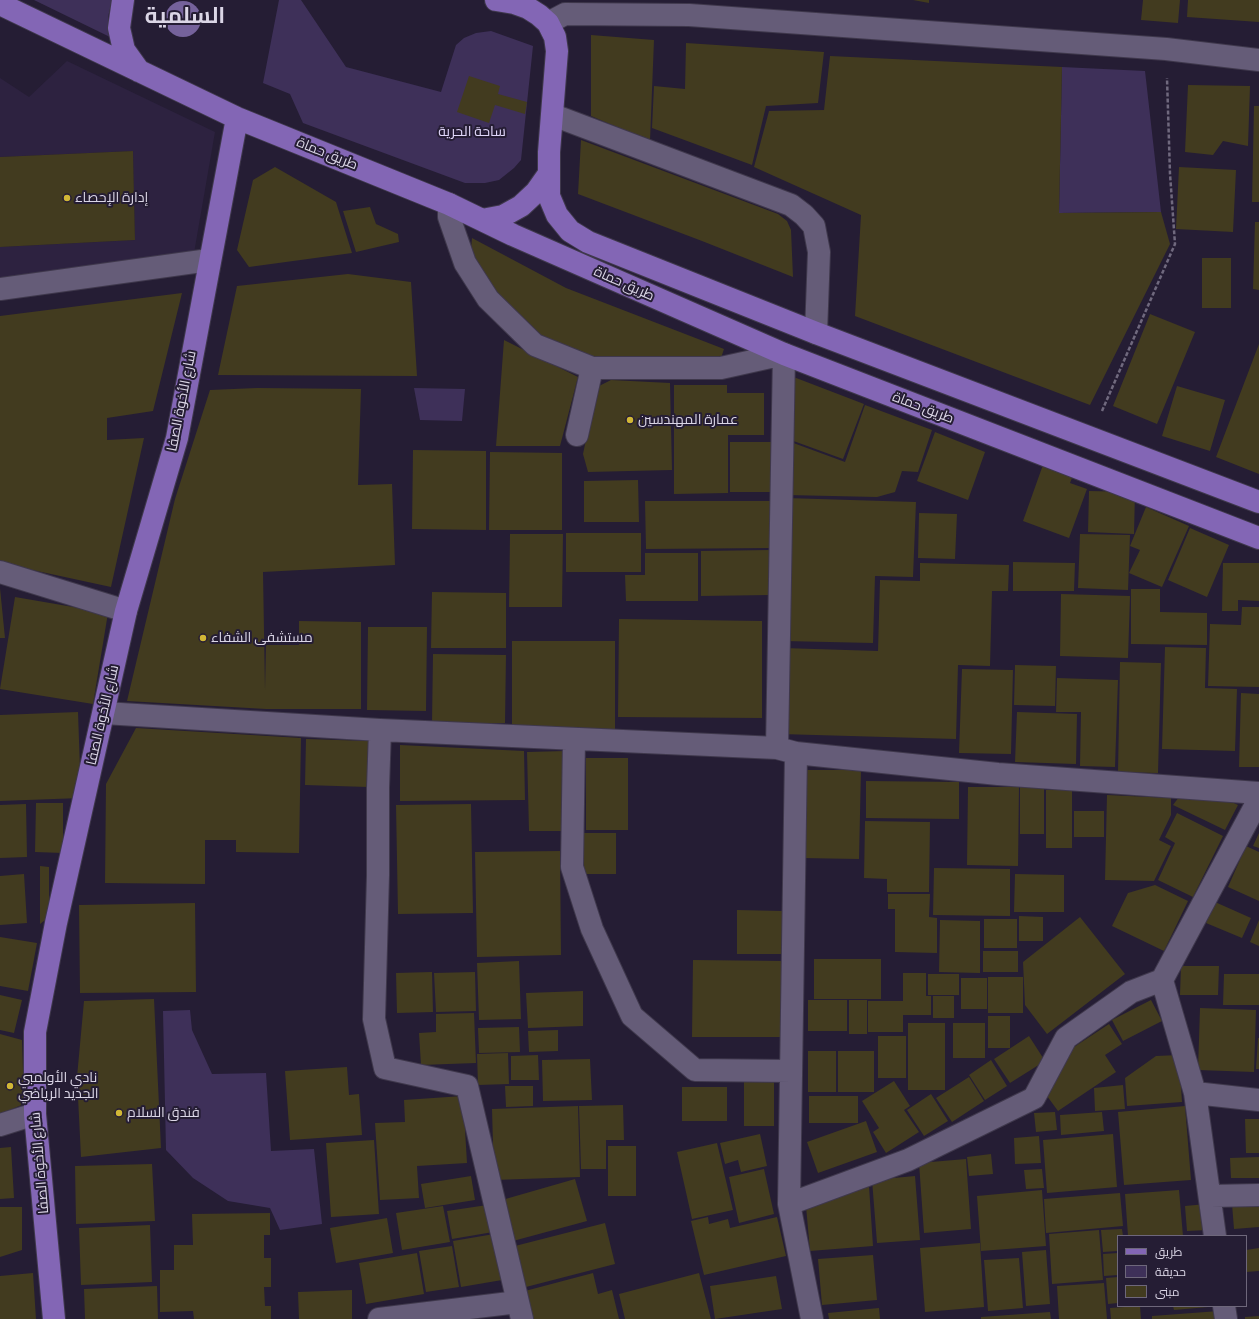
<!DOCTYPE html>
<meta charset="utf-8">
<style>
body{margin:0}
#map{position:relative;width:1259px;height:1319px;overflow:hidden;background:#251d34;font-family:Manrope,Cairo,sans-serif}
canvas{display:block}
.legend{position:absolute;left:1117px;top:1235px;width:130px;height:72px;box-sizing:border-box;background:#251d34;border:1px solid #6e677b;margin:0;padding:5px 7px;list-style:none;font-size:12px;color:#dbd6e6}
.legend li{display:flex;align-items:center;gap:8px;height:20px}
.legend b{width:20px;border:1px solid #6e677b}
</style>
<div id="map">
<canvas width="1259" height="1319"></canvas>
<ul class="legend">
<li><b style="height:5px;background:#8366b5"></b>طريق</li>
<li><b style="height:11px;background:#3e3059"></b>حديقة</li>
<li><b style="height:11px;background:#423b1f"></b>مبنى</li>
</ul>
</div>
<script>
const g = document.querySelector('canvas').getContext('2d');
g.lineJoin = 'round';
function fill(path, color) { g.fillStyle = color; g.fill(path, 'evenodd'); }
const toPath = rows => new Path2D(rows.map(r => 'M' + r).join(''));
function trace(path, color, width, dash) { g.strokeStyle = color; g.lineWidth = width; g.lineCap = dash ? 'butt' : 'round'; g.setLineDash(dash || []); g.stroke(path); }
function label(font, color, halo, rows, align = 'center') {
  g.font = font + ' Manrope,Cairo,sans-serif'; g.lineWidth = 4; g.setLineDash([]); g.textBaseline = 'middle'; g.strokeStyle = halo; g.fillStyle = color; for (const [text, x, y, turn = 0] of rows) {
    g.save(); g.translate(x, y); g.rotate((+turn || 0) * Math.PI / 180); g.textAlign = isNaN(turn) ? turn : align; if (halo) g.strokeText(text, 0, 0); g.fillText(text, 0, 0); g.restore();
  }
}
fill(toPath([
 [67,61,215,132,194,253,0,278,0,247,135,240,133,151,0,157,0,78,29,97]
]), '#2d2240');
fill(toPath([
 [34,0,112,0,108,17,110,37],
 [279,0,301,0,346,67,441,92,456,45,464,38,476,33,491,31,533,46,521,160,514,168,499,180,485,183,465,183,303,123,290,94,263,83],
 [1062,67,1145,71,1161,212,1059,213],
 [414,388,465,389,462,421,420,420],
 [190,1010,192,1030,212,1074,266,1073,271,1151,314,1149,322,1224,280,1230,270,1208,228,1201,193,1178,166,1150,163,1011]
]), '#3e3059');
fill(toPath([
 '165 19a18 18 0 1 1 36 0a18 18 0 1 1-36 0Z'
]), '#75629b');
fill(toPath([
 [913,0,929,0,929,3],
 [1143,0,1180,0,1178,23,1141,20],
 [1188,0,1259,0,1259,22,1187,17],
 [591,35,654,40,650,141,591,116],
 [686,43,824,52,818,103,766,106,752,165,652,128,654,86,685,89],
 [830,56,1062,67,1059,213,1161,212,1170,244,1090,405,855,316,861,215,754,167,769,111,824,110],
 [469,76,500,86,498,94,527,102,525,114,495,105,489,123,457,112],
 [1188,85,1250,86,1248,146,1223,141,1213,155,1185,152],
 [1254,106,1259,106,1259,202,1252,202],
 [581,140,778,214,787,221,791,230,793,277,702,241,578,194],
 [133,151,135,240,0,247,0,157],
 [275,167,336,202,352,253,249,267,237,250,253,180],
 [1179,167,1236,170,1233,232,1176,229],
 [370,207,376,224,398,234,399,242,356,252,343,211],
 [1255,222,1259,222,1259,290,1253,289],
 [472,238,566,288,724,349,721,358,594,357,541,340,491,295,470,261],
 [1202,258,1231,258,1231,308,1202,308],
 [348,274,411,282,417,376,218,375,237,286],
 [182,293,153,411,107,418,107,440,144,438,111,587,0,563,0,316],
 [1150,314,1195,332,1157,424,1113,406],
 [504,340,578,377,560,446,496,446],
 [1259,344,1259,474,1216,457],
 [791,376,864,404,843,459,788,439],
 [611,380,670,383,672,470,588,472,583,454,597,387],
 [674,385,727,385,727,393,764,393,764,435,728,435,728,493,674,494],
 [1177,386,1225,400,1210,451,1162,436],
 [257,388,361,389,358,485,392,484,395,565,263,572,265,690,266,645,299,645,299,621,361,622,361,709,266,709,127,701,175,499,210,390],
 [865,405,932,430,918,472,902,471,895,492,877,497,786,495,788,441,845,462],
 [935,432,985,452,968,500,917,481],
 [730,442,773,442,773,492,730,492],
 [413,450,486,451,486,530,412,529],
 [490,452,562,453,562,530,489,530],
 [1044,462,1074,473,1070,483,1087,489,1069,538,1023,521],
 [638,480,639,522,584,522,584,481],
 [1089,491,1135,492,1134,534,1088,532],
 [786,498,916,502,913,577,875,576,873,643,784,641],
 [645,501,772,501,772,548,646,549],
 [1146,507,1189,526,1162,587,1129,573,1140,550,1130,546],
 [919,513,957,514,955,559,918,558],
 [1190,528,1229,545,1207,597,1168,580],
 [566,533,641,533,641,572,566,572],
 [510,534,563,534,562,607,509,607],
 [1080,534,1130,535,1128,590,1078,588],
 [770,550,770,595,701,596,701,551],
 [645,553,698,553,698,601,626,601,625,575,645,575],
 [1013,562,1075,563,1074,591,1013,591],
 [920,563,1009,565,1008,591,992,591,990,666,958,665,956,739,780,734,783,648,878,651,880,580,920,581],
 [1223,563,1259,563,1259,601,1238,600,1238,611,1222,611],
 [0,588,5,638,0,638],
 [1131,589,1160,589,1160,612,1207,613,1207,645,1131,644],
 [432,592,506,593,506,648,431,648],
 [1061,594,1130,596,1128,658,1060,656],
 [15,597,108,613,93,704,0,689],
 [1242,607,1259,607,1259,687,1208,686,1210,624,1241,625],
 [619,619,762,621,762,718,618,717],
 [368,627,427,627,426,711,367,710],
 [512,641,615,641,615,731,512,731],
 [1165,647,1206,648,1205,688,1237,689,1235,751,1162,749],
 [433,654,506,655,505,723,432,723],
 [1120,662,1161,663,1158,773,1118,772],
 [1015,665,1056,666,1055,706,1014,705],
 [962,669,1013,670,1011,754,959,753],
 [1057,678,1118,680,1115,767,1080,766,1081,712,1056,712],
 [1241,693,1259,694,1259,767,1239,767],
 [78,712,81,798,0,801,0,715],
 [1017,712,1077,714,1076,764,1015,762],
 [136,728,301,738,299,853,236,852,236,840,205,840,205,884,105,883,106,784],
 [306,739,369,741,368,787,305,785],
 [400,745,524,751,525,800,400,801],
 [566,751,568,831,529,831,527,752],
 [586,758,628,758,628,830,586,830],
 [802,770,861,770,859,859,801,858],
 [866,781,959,782,959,819,866,818],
 [968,787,1019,787,1018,866,967,865],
 [1020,787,1044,787,1044,834,1020,834],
 [1046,790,1072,790,1072,848,1046,848],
 [1107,795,1171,798,1171,815,1159,840,1171,846,1154,881,1105,880],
 [1179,797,1223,798,1238,805,1225,830,1173,805],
 [36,803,63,803,63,853,35,852],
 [26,804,27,857,0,858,0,805],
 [471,804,473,913,398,914,396,805],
 [1074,811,1104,811,1104,837,1074,837],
 [1177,813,1223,836,1193,897,1158,880,1175,843,1165,837],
 [865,821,930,822,929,892,887,892,887,879,864,878],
 [577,833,616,833,616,874,577,874],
 [1259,833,1259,848,1253,846],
 [1246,846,1259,852,1259,901,1228,887],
 [560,851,561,955,477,957,475,852],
 [40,866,49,867,49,917,40,924],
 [934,868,1010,869,1010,916,933,915],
 [24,874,27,923,0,925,0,876],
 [1015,874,1064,875,1064,912,1014,912],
 [1155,885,1188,901,1164,951,1112,926,1128,893],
 [888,894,930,894,929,917,937,918,937,953,895,952,895,909,888,909],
 [1215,902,1251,918,1242,938,1206,923],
 [195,903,196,992,80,993,79,905],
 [737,910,782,911,782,954,737,954],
 [1019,916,1043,917,1043,941,1019,941],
 [1080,917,1125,974,1047,1034,1025,1005,1023,962],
 [984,919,1017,919,1017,948,984,948],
 [940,920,980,921,980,973,939,972],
 [1259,920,1259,946,1250,942],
 [0,937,37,943,28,991,0,986],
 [983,951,1018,951,1018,972,983,972],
 [814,959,881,959,881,999,814,999],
 [693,960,782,961,782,1037,692,1037],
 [519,961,521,1019,479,1020,477,963],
 [1181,966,1219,966,1218,995,1180,995],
 [432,972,433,1012,397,1013,396,973],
 [475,972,476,1011,436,1012,434,973],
 [903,973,926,973,926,996,931,996,931,1015,903,1015,903,1032,868,1032,868,1001,903,1001],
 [928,974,959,974,959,995,928,995],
 [1224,974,1259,974,1259,1005,1223,1005],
 [988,977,1023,977,1023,1013,988,1013],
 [961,978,987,978,987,1009,961,1009],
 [583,991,583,1026,528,1028,526,993],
 [0,995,22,1000,14,1033,0,1030],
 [933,996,954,996,954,1018,933,1018],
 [154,999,161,1148,81,1157,77,1077,84,1001],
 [808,1000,847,1000,847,1031,808,1031],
 [849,1000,867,1000,867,1034,849,1034],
 [1151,1000,1162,1021,1123,1041,1112,1020],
 [1200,1008,1256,1010,1254,1072,1198,1070],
 [474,1013,476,1063,421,1065,419,1033,436,1032,436,1014],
 [988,1016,1010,1016,1010,1048,988,1048],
 [908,1023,945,1023,945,1090,908,1090],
 [953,1023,985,1023,985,1058,953,1058],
 [1109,1024,1122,1044,1105,1055,1116,1072,1058,1111,1047,1096,1071,1049],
 [519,1027,520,1052,479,1053,478,1028],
 [558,1030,558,1051,529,1052,528,1031],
 [0,1034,22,1040,24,1104,0,1114],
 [878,1036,906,1036,906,1078,878,1078],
 [1029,1036,1045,1061,1010,1083,994,1059],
 [1258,1038,1259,1038,1259,1069,1256,1069],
 [808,1051,836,1051,836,1092,808,1092],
 [838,1051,874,1051,874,1092,838,1092],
 [508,1053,509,1084,478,1085,477,1054],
 [538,1055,539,1080,511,1080,511,1056],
 [1179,1055,1182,1102,1127,1106,1125,1078,1156,1056],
 [590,1059,592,1100,543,1101,542,1060],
 [991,1060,1007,1086,985,1100,969,1075],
 [347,1067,349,1095,359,1094,362,1135,290,1140,285,1071],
 [744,1075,774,1075,774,1126,744,1126],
 [969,1077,984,1101,952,1122,936,1098],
 [894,1081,910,1106,904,1110,919,1132,886,1153,873,1132,879,1128,862,1101],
 [1123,1085,1125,1109,1095,1111,1094,1088],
 [505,1086,533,1086,533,1106,506,1107],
 [682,1087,727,1087,727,1121,682,1121],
 [931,1094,948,1121,924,1136,907,1110],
 [463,1096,467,1163,417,1166,419,1198,380,1200,375,1123,405,1122,404,1100],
 [809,1096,858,1096,858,1123,809,1123],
 [623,1105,624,1140,606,1140,606,1169,581,1169,579,1106],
 [578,1106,580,1177,494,1180,492,1109],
 [1185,1106,1191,1180,1124,1185,1118,1112],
 [1055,1112,1057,1130,1036,1132,1034,1113],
 [1102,1112,1104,1131,1061,1135,1060,1115],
 [1245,1119,1259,1119,1259,1153,1246,1153],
 [866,1121,877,1152,818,1173,807,1142],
 [760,1134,767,1166,741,1172,738,1160,725,1164,720,1143],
 [1113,1134,1117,1187,1047,1193,1043,1140],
 [1039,1136,1041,1163,1015,1164,1014,1138],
 [374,1140,379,1214,331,1217,326,1143],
 [717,1143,733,1210,692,1219,677,1152],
 [608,1146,636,1146,636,1196,608,1196],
 [11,1147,14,1198,0,1199,0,1148],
 [991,1154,993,1174,969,1176,967,1157],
 [1259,1157,1259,1178,1231,1178,1230,1158],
 [966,1159,971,1229,924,1233,919,1163],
 [152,1164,155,1221,76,1224,75,1166],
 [764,1169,774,1214,739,1223,729,1177],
 [1042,1169,1044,1188,1026,1189,1024,1170],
 [471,1176,475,1200,425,1208,421,1184],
 [915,1176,920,1240,877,1243,872,1180],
 [575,1179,587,1221,513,1241,502,1200],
 [869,1186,873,1246,810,1251,806,1206],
 [1042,1190,1046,1246,981,1251,977,1196],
 [1179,1190,1183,1236,1128,1236,1125,1194],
 [1120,1193,1123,1226,1046,1233,1044,1199],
 [1259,1202,1259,1227,1234,1229,1232,1204],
 [494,1204,499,1231,452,1239,447,1211],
 [1206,1204,1208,1230,1187,1231,1185,1206],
 [443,1206,450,1242,402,1250,396,1213],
 [0,1207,22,1207,22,1250,0,1257],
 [270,1213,270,1235,264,1235,264,1258,271,1258,271,1287,264,1287,265,1306,271,1306,271,1319,194,1319,193,1311,160,1312,160,1270,174,1270,174,1245,193,1245,192,1214],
 [708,1217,709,1224,728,1219,730,1228,777,1217,786,1256,704,1275,691,1221],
 [387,1218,393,1253,336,1263,330,1228],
 [605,1223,615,1264,526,1287,515,1246],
 [150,1225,152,1282,81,1285,79,1228],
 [1122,1229,1123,1236,1118,1236,1118,1251,1103,1252,1101,1230],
 [1099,1230,1103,1280,1052,1284,1049,1234],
 [500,1233,508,1279,461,1287,453,1241],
 [980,1243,984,1307,925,1312,920,1248],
 [452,1246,459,1287,426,1292,419,1251],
 [1259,1248,1259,1271,1246,1272,1246,1250],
 [1046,1250,1050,1304,1026,1306,1022,1252],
 [417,1253,424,1294,366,1304,359,1263],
 [1118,1253,1118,1275,1104,1276,1103,1254],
 [873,1255,877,1300,822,1305,818,1259],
 [1019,1258,1023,1308,988,1311,984,1260],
 [33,1273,36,1319,0,1319,0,1276],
 [593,1273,598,1294,612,1290,619,1319,533,1319,525,1291],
 [699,1273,711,1319,625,1319,619,1294],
 [776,1276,782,1309,715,1319,710,1286],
 [1118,1277,1118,1303,1108,1304,1106,1278],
 [1104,1283,1107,1319,1059,1319,1057,1286],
 [157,1286,158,1319,85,1319,84,1289],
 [352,1290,352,1319,299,1319,298,1292],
 [1140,1306,1141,1319,1111,1319,1110,1308],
 [1173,1306,1208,1306,1208,1307,1174,1310],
 [879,1308,880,1319,829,1319,828,1313],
 [1219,1311,1219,1319,1152,1319,1152,1316],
 [1050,1312,1051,1319,981,1319,981,1317],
 [1259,1316,1259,1319,1245,1319,1245,1317]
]), '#423b1f');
const minor = toPath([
 [548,23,565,14,689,15,1166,49,1259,60],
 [553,115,791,205,804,215,814,226,819,252,816,333],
 [449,204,449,217,465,263,488,299,535,345,592,368,721,368,784,354,777,748],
 [0,289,209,260],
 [577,435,592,368],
 [0,572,126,611],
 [104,713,380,730,777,748,796,753,998,774,1259,793],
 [380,730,378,788,378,875,374,1019,385,1068,467,1086,522,1319],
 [574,739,572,867,592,929,632,1016,695,1070,791,1071],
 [796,753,789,1204,812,1319],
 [1162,980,1195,1093,1215,1236],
 [1195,1093,1259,1100],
 [0,1125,35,1114],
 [1211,1196,1259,1195],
 [789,1204,908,1160,1034,1098,1066,1038,1131,992,1162,980,1259,799],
 [1224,1306,1226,1319],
 [379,1319,518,1302]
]);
const major = toPath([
 [123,0,119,28,124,50,139,71],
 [496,0,514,3,528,8,539,15,548,23,555,37,557,51,549,152,549,196,557,215,570,231,588,242,816,333,1259,502],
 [0,4,237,118,449,204,513,235,784,354,1259,538],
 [482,220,503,216,521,206,536,192,548,175],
 [54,1319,35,1114,35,1032,56,923,126,611,177,438,237,118]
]);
trace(minor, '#3f384c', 24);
trace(major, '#3f384c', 24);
trace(toPath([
 [1102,411,1175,244,1170,174,1167,78]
]), '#70697e', 2.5, [4, 2]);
trace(minor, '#655c78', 22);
trace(major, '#8366b5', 22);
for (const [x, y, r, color] of [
 [67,198,4,"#d1b736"],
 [630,420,4,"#d1b736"],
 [203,638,4,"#d1b736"],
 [10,1086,4,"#d1b736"],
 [119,1113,4,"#d1b736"]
]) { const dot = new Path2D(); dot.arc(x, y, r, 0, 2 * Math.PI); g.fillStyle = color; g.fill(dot); trace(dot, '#251d34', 1.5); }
label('14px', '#e0d6f9', '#251d34', [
 ["ساحة الحرية",472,132]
]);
label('14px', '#dbd6e6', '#251d34', [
 ["طريق حماة",327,154,22],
 ["طريق حماة",624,284,24],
 ["شارع الأخوة الصفا",182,401,-79],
 ["طريق حماة",923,408,21],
 ["شارع الأخوة الصفا",103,715,-77],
 ["شارع الأخوة الصفا",40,1163,-95]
]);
label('14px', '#dbd6e6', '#251d34', [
 ["إدارة الإحصاء",75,198],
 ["عمارة المهندسين",638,420],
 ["مستشفى الشفاء",211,638],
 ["نادي الأولمبي",18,1078],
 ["الجديد الرياضي",18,1094],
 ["فندق السلام",127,1113]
], 'left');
label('bold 22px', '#dbd6e6', '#251d34', [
 ["السلمية",185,17]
]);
</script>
